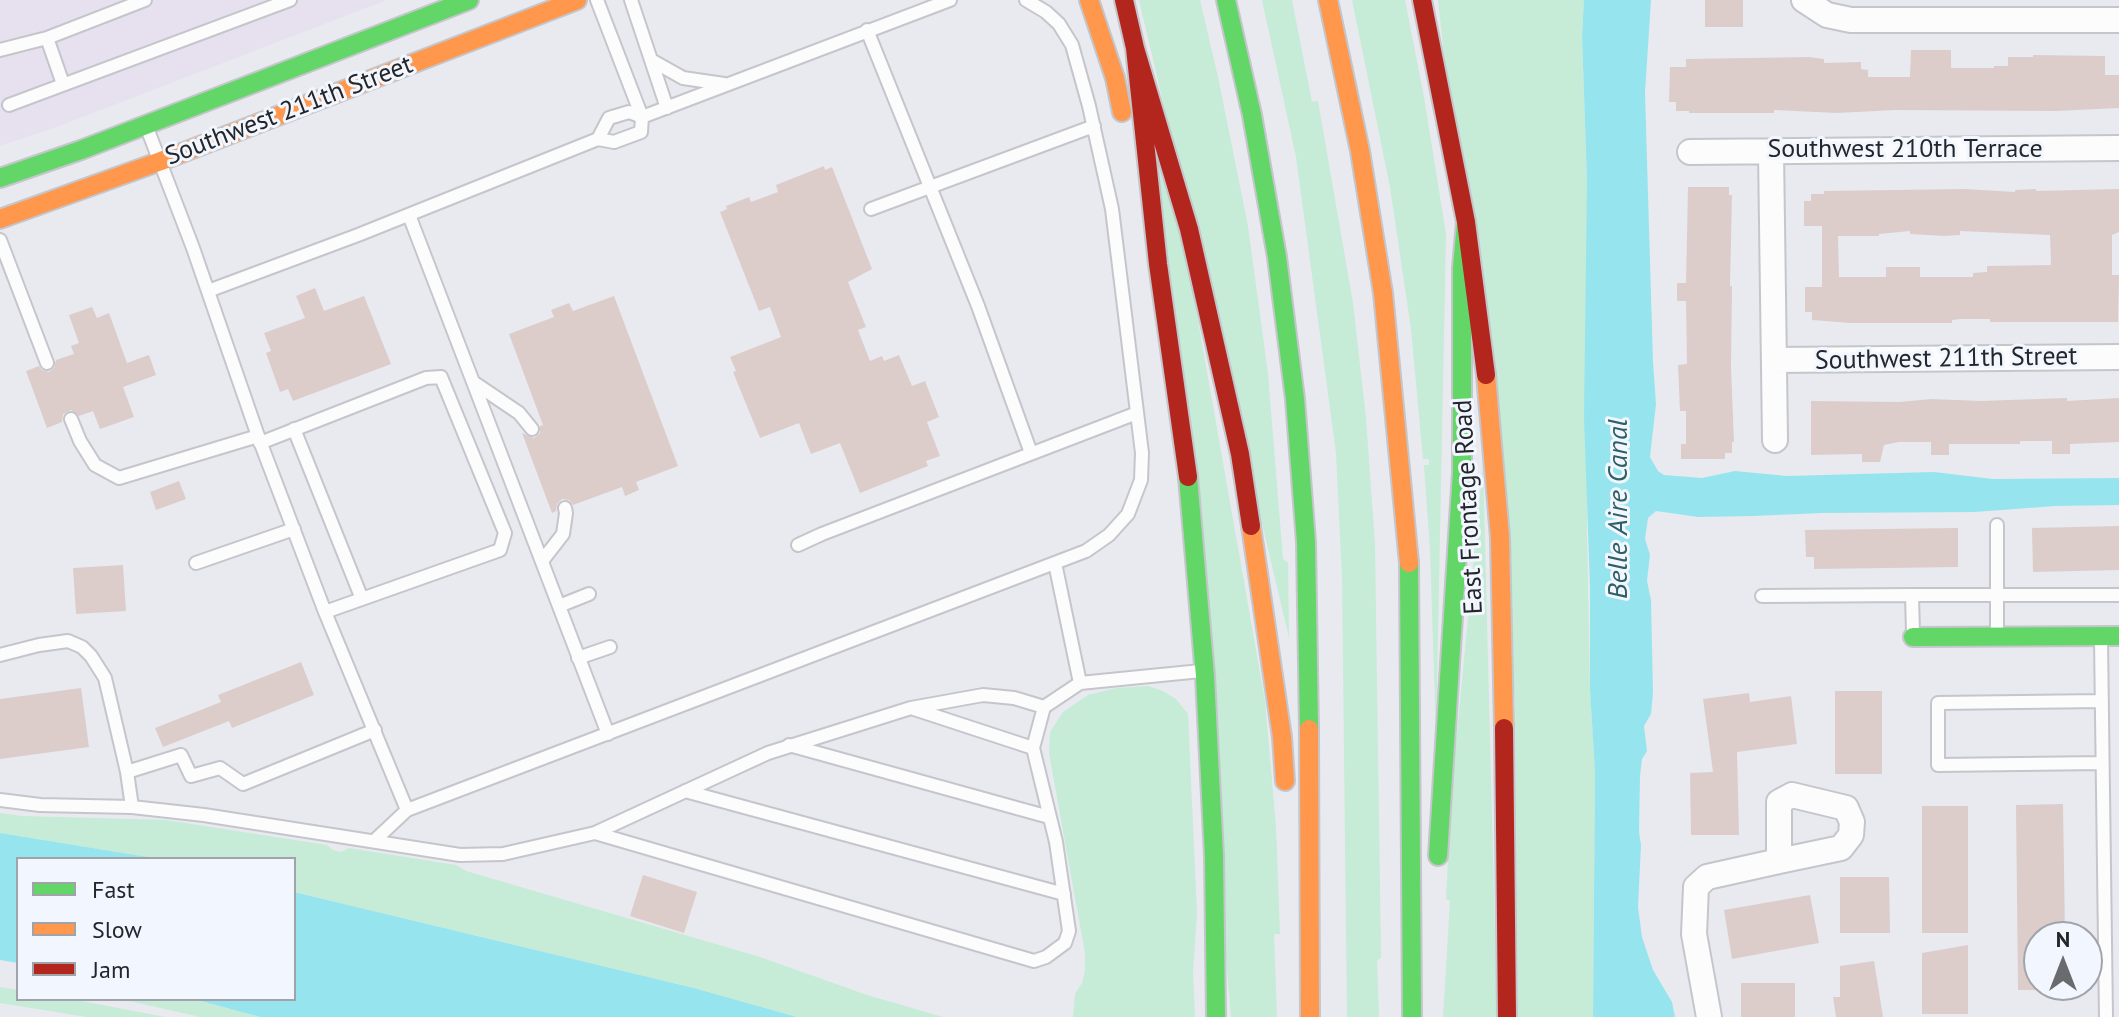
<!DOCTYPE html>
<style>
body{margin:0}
#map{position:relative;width:2119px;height:1017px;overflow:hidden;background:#e8eaf0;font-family:"PT Sans",sans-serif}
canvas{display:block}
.legend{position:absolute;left:16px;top:857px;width:280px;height:144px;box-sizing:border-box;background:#f2f7ff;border:2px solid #a0a3aa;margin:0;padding:10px 14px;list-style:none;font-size:24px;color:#24262a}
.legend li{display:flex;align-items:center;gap:16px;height:40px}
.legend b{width:40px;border:2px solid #a0a3aa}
.north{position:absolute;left:2023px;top:921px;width:80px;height:80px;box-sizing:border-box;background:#f2f7ff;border:2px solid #a0a3aa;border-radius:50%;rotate:0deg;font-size:22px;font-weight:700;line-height:32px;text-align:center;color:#24262a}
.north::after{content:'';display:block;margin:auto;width:28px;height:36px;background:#696b6f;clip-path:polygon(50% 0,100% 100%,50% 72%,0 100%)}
</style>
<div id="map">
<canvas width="2119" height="1017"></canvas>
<ul class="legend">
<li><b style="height:10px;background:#63d668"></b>Fast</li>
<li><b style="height:10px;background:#ff974d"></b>Slow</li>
<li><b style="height:10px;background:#b3261e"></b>Jam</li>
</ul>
<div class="north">N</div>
</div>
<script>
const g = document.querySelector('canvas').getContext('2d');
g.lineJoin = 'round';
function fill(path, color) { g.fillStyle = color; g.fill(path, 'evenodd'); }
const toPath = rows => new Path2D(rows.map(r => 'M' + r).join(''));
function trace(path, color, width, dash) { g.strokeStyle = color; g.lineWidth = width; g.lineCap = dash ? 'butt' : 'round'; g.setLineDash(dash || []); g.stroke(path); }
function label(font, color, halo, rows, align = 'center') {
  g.font = font + ' "PT Sans",sans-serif'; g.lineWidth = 6; g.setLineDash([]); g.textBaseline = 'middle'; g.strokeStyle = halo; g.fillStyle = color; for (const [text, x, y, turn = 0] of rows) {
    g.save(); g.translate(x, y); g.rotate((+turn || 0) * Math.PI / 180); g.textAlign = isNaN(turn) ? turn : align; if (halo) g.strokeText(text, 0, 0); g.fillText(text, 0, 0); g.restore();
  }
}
fill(toPath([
 [0,0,387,0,54,128,0,146]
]), '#e7e1ef');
fill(toPath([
 [1139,0,1200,0,1218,77,1248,226,1268,374,1283,559,1288,563,1289,638],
 [1262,0,1292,0,1312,102,1318,101,1353,303,1366,418,1375,544,1381,958,1377,960,1379,1017,1347,1017,1342,577,1336,453,1296,157],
 [1352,0,1405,0,1424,97,1446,234,1436,735,1430,550,1424,465,1429,465,1429,459,1423,459,1411,329,1390,187],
 [1438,0,1584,0,1582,36,1587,182,1587,528,1590,690,1595,772,1593,1017,1518,1017,1515,700],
 [1158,163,1185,247,1265,701,1276,827,1280,934,1274,934,1277,1017,1231,1017],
 [1483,463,1497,1017,1443,1017,1450,901,1446,899,1452,784],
 [1148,686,1163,691,1176,699,1188,714,1197,913,1193,972,1195,1017,1073,1017,1075,994,1082,983,1085,971,1085,953,1049,753,1050,732,1063,712,1088,695,1116,688],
 [0,813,22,816,166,820,327,845,333,850,341,852,349,848,456,865,466,871,760,957,867,995,943,1017,797,1017,694,988,294,892,294,859,159,859,0,833],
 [0,987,18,990,18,999,71,999,165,1017,87,1017,0,1003],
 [121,999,194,999,260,1017,200,1017]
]), '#c6ebd7');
fill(toPath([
 [1584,0,1651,0,1645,93,1653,362,1656,404,1650,457,1658,471,1664,475,1702,478,1735,471,1787,476,1934,472,1993,479,2119,478,2119,505,2055,506,1975,512,1822,513,1753,516,1698,517,1656,511,1648,518,1645,539,1650,555,1647,581,1651,600,1653,692,1651,714,1644,726,1647,751,1642,759,1640,776,1639,832,1641,845,1638,907,1642,937,1653,970,1672,1002,1675,1017,1593,1017,1595,772,1590,690,1590,588,1584,417,1587,182,1582,36],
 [0,833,154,858,159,859,18,859,18,963,0,960],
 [294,892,694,988,797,1017,260,1017,194,999,294,999]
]), '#96e5ee');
fill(toPath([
 [1705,0,1743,0,1743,27,1705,27],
 [1911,50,1951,50,1951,68,1994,68,1994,66,2008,66,2008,57,2033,57,2033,55,2105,56,2105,75,2119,75,2119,108,2056,111,1895,110,1837,113,1774,110,1774,113,1689,113,1689,111,1676,111,1676,102,1669,102,1670,67,1686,67,1686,59,1809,57,1824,59,1824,63,1861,62,1861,69,1868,70,1868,77,1910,77],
 [824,166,825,170,832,167,872,269,848,282,866,327,858,330,870,361,882,356,884,361,899,355,912,386,925,381,939,417,927,422,940,456,926,461,928,466,860,493,840,443,811,454,799,423,760,438,733,372,736,371,730,357,781,337,770,307,759,311,720,212,727,209,726,206,749,197,751,202,778,192,776,185],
 [1688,187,1729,187,1729,195,1732,195,1730,286,1732,286,1731,367,1734,442,1732,442,1732,453,1725,453,1725,459,1681,459,1681,444,1686,444,1686,411,1680,411,1678,365,1687,364,1686,301,1677,301,1677,283,1686,283],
 [1965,189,2015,192,2015,190,2036,189,2036,191,2119,189,2119,232,2112,235,2112,275,2119,275,2118,322,1990,322,1990,319,1960,319,1952,320,1952,323,1850,323,1812,320,1812,312,1805,312,1805,287,1822,287,1822,226,1804,226,1804,201,1811,201,1811,194,1824,194,1824,191],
 [1910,231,1910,234,1944,236,1960,235,1960,231,2050,235,2051,265,1987,266,1987,272,1973,273,1973,277,1920,277,1920,267,1886,267,1886,277,1839,277,1838,236,1879,236,1879,234],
 [315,288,324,311,364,296,391,364,293,401,288,389,280,392,266,353,271,351,264,333,305,318,296,296],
 [614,296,678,466,636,482,639,490,625,496,622,487,573,505,569,500,562,499,557,504,556,511,552,513,522,433,534,438,540,433,540,426,543,425,509,334,554,317,551,310,569,303,573,311],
 [92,307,97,318,109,313,127,363,149,355,156,375,123,387,134,417,100,429,93,411,79,416,71,410,63,414,62,422,47,428,26,371,39,366,42,370,49,372,54,368,56,360,74,354,71,346,79,343,69,315],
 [2067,398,2067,401,2119,398,2119,442,2070,444,2070,454,2052,454,2052,441,2020,441,2020,444,1949,444,1949,455,1931,455,1931,442,1899,442,1884,445,1880,462,1862,462,1862,454,1811,455,1811,401,1900,402,1931,399,1980,401],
 [179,481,186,499,156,510,150,492],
 [2119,526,2119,570,2033,572,2032,528],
 [1958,528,1958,567,1814,569,1814,557,1806,557,1805,530],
 [123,565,126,611,76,614,73,568],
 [301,662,314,695,232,728,229,721,163,747,155,728,221,702,218,695],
 [81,688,89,747,0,759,0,699],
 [1835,691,1882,691,1882,774,1835,774],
 [1749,693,1750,702,1791,696,1797,744,1737,752,1739,835,1691,835,1690,773,1713,772,1703,699],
 [2063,804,2065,937,2039,937,2039,990,2018,990,2016,805],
 [1922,806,1968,806,1968,933,1922,933],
 [643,875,697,892,684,933,630,916],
 [1840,877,1889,877,1890,933,1840,933],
 [1810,895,1819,943,1732,959,1724,910],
 [1968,945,1968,1014,1922,1014,1922,953],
 [1874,961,1883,1017,1836,1017,1833,997,1840,997,1840,966],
 [1741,983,1795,983,1795,1017,1741,1017]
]), '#dccdcb');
const lane = toPath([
 [631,0,667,108],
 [867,30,978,306,1031,453],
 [47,38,63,84],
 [0,50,47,38,145,0],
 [651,60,683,78,724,84],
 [9,105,290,0],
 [147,128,193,248,258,436,325,612,407,810],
 [598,139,609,118,629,112,642,117,950,0],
 [871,209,1094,126],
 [409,215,608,734],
 [0,240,47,363],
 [208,291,358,235,598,139,614,142,641,132,642,117,597,0],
 [473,382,519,413,532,429],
 [71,419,80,441,95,465,119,478,258,436],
 [294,429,362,599],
 [260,443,426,378,441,377,505,533,500,550,325,612],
 [1997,525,1997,634],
 [798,545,822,534,1137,413],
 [542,561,563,534,566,513,565,508],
 [196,563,294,529],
 [1055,563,1080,683,1201,671],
 [1912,595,2119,595],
 [1762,596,1912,595,1913,633],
 [559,606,589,594],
 [2101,640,2106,1017],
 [0,655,39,645,68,641,82,647,91,656,105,678,127,772,132,807],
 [578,658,610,647],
 [2102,701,1938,703,1938,765,2102,763],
 [914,709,1033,748],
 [789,745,1049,817],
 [127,772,181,755,191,776,220,768,243,784,375,730],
 [685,791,1064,894],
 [0,800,40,805,132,807,204,815,460,855,503,854,595,833,1034,961,1046,957,1065,943,1069,931,1056,842,1033,748,1044,707,1080,683],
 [595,833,768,753,911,708,983,695,1014,698,1044,707],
 [374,841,407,810,1086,551,1109,535,1128,514,1141,480,1142,453,1112,209,1089,106,1072,45,1059,24,1046,12,1026,0]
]);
const street = toPath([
 [1804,0,1827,15,1851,20,2119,20],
 [1771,151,1775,440],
 [1690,152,2119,148],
 [1774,360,2119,357],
 [1792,795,1846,808,1852,822,1851,835,1841,848,1779,861,1779,802,1792,795],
 [1709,1017,1694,934,1696,887,1707,877,1779,861]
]);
const fast = toPath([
 [1226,0,1252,115,1277,257,1295,399,1306,542,1309,729],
 [0,178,81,150,469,0],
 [1188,477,1205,676,1214,856,1216,1017],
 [1409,563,1412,1017],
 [1913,637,2119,636],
 [1438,856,1462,472,1462,268,1466,222]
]);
const slow = toPath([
 [1089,0,1115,78,1122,112],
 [1328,0,1360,151,1383,293,1409,563],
 [0,219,161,161,577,0],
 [1486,375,1500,537,1504,728],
 [1251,526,1282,737,1285,781],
 [1309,729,1310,1017]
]);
const jam = toPath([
 [1124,0,1135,48,1158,264,1188,477],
 [1422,0,1466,222,1486,375],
 [1135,48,1189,229,1240,454,1251,526],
 [1504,728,1507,1017]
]);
trace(lane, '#c4c6cb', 16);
trace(street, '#c4c6cb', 28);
trace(fast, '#c4c6cb', 22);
trace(slow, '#c4c6cb', 22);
trace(jam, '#c4c6cb', 22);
trace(lane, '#fcfcfd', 12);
trace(street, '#fcfcfd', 24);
trace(fast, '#63d668', 18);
trace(slow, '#ff974d', 18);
trace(jam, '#b3261e', 18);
label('26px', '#24262a', '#f2f7ff', [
 ["Southwest 211th Street",289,111,-21],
 ["Southwest 210th Terrace",1905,150],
 ["Southwest 211th Street",1946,359,-1],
 ["East Frontage Road",1469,507,-93]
]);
label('italic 28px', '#2e5f64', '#f2f7ff', [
 ["Belle Aire Canal",1619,509,-90]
]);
</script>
